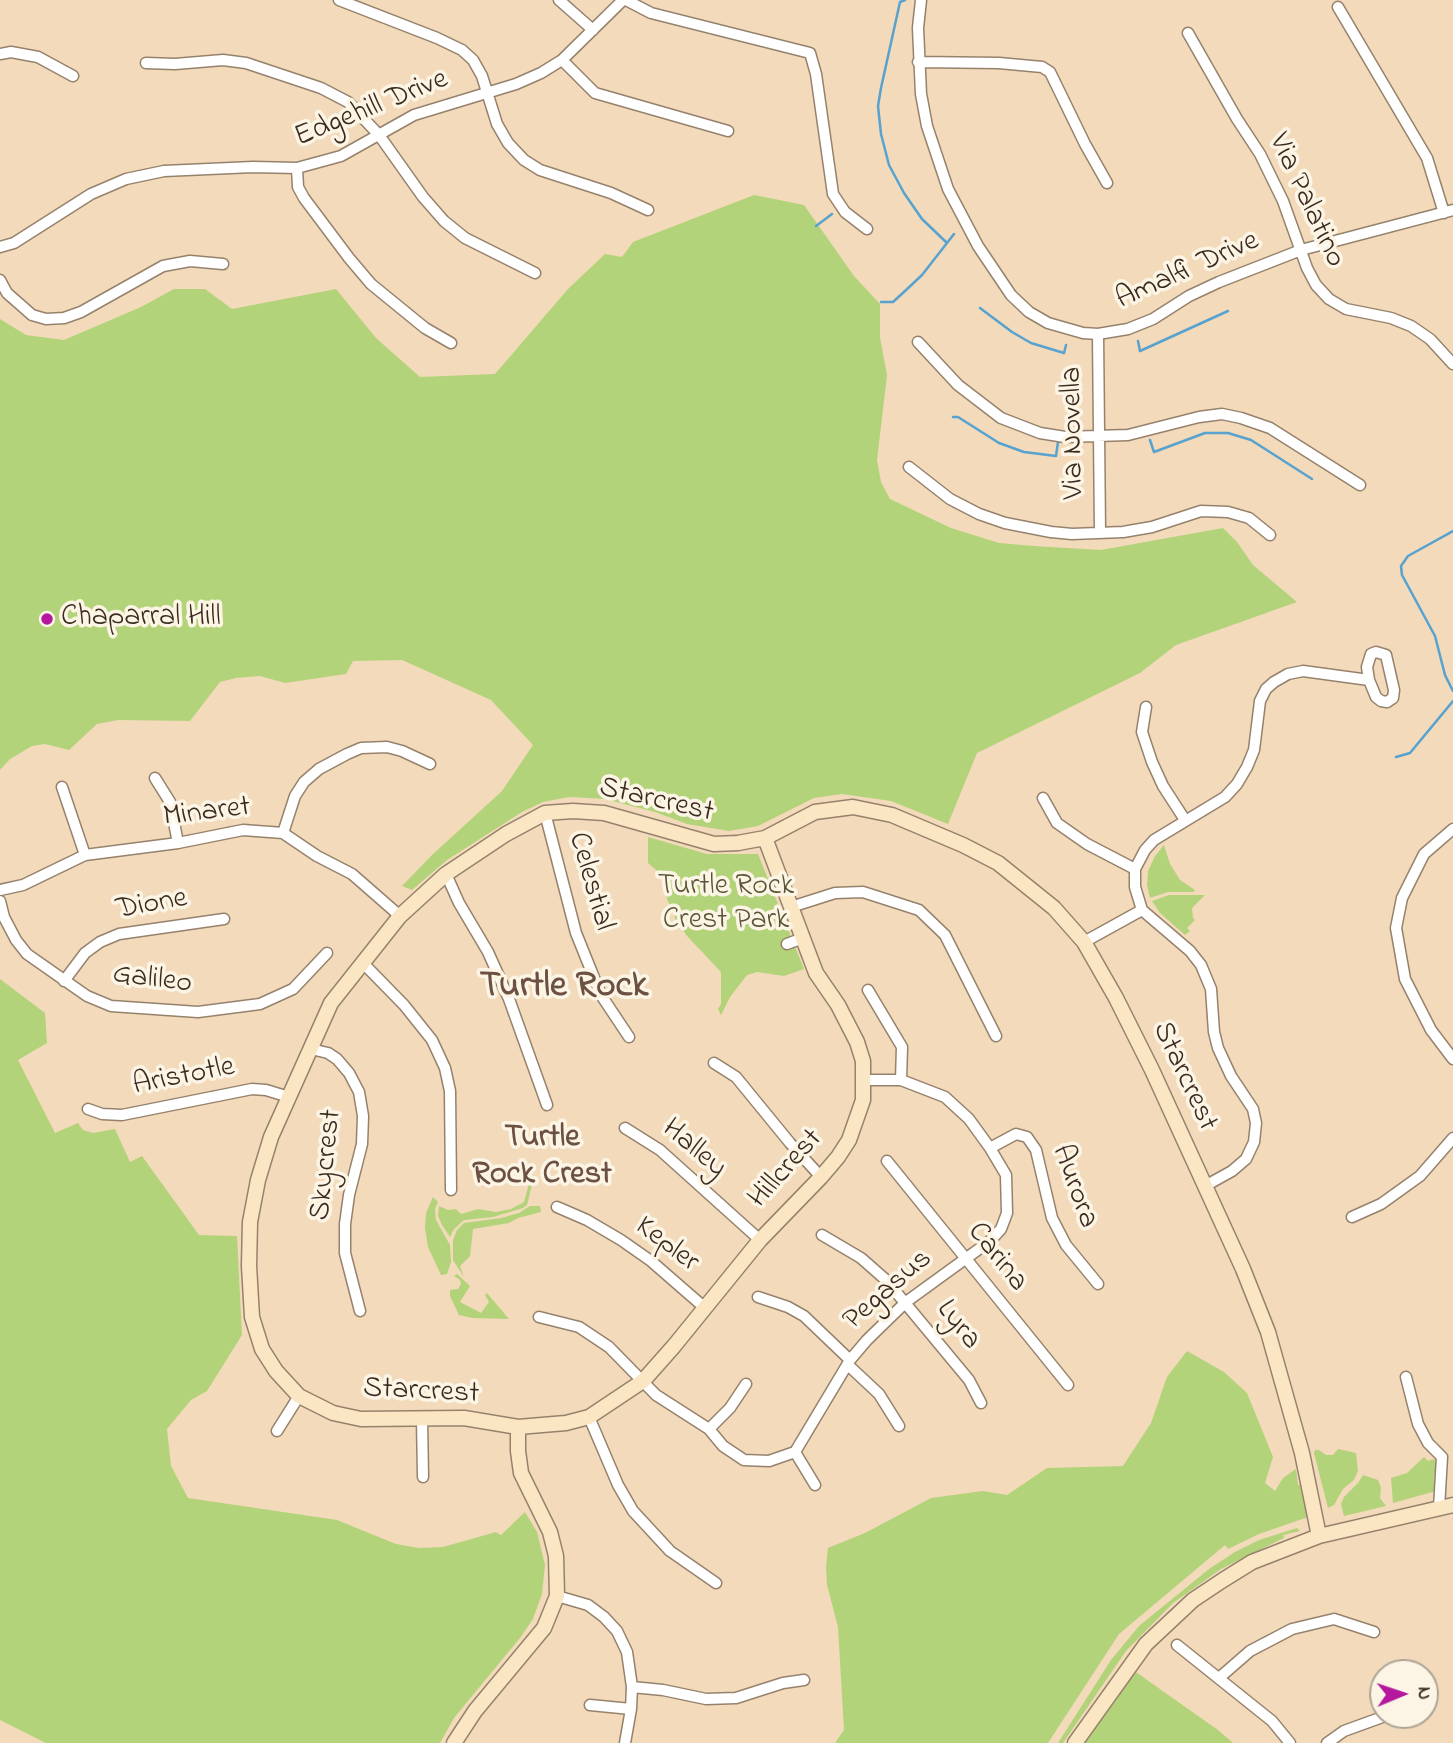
<!DOCTYPE html>
<style>
body{margin:0}
#map{position:relative;width:1453px;height:1743px;overflow:hidden;background:#f2dabb;font-family:"Indie Flower",sans-serif}
canvas{display:block}
.north{position:absolute;left:1369px;top:1659px;width:70px;height:70px;box-sizing:border-box;background:#fcf5e5;border:2px solid #afa495;border-radius:50%;rotate:88deg;font-size:19px;font-weight:700;line-height:28px;text-align:center;color:#3b2a1e}
.north::after{content:'';display:block;margin:auto;width:24px;height:32px;background:#b5179e;clip-path:polygon(50% 0,100% 100%,50% 72%,0 100%)}
</style>
<div id="map">
<canvas width="1453" height="1743"></canvas>
<div class="north">N</div>
</div>
<script>
const g = document.querySelector('canvas').getContext('2d');
g.lineJoin = 'round';
function fill(path, color) { g.fillStyle = color; g.fill(path, 'evenodd'); }
const toPath = rows => new Path2D(rows.map(r => 'M' + r).join(''));
function trace(path, color, width, dash) { g.strokeStyle = color; g.lineWidth = width; g.lineCap = dash ? 'butt' : 'round'; g.setLineDash(dash || []); g.stroke(path); }
function label(font, color, halo, rows, align = 'center') {
  g.font = font + ' "Indie Flower",sans-serif'; g.lineWidth = 7; g.setLineDash([]); g.textBaseline = 'middle'; g.strokeStyle = halo; g.fillStyle = color; for (const [text, x, y, turn = 0] of rows) {
    g.save(); g.translate(x, y); g.rotate((+turn || 0) * Math.PI / 180); g.textAlign = isNaN(turn) ? turn : align; if (halo) g.strokeText(text, 0, 0); g.fillText(text, 0, 0); g.restore();
  }
}
fill(toPath([
 [754,195,804,205,854,276,880,304,880,338,887,375,877,460,881,482,890,499,951,528,999,543,1034,546,1101,550,1223,528,1237,542,1253,565,1297,602,1176,645,1140,673,977,753,948,824,891,801,842,794,814,798,758,826,729,831,687,824,655,812,605,799,569,797,543,802,522,812,447,860,412,890,402,886,432,855,502,791,533,745,491,700,402,660,353,661,346,674,285,683,260,676,236,678,220,682,190,721,118,720,97,724,69,750,45,744,32,746,10,759,0,770,0,319,26,335,64,340,141,307,174,289,205,289,232,309,336,289,376,338,420,377,495,374,568,289,605,254,622,257,633,242],
 [648,837,707,854,758,854,804,969,784,976,757,972,747,975,730,997,721,1015,718,1009,721,1004,721,972,687,936,676,920,667,899,663,876,648,863],
 [1164,845,1170,864,1180,880,1195,890,1194,892,1168,892,1150,898,1147,885,1148,871,1155,856],
 [1169,895,1205,895,1192,908,1193,918,1195,920,1187,928,1190,931,1185,935,1160,913,1152,901],
 [0,979,45,1013,47,1043,18,1060,55,1133,78,1123,83,1130,93,1133,115,1129,130,1162,142,1156,199,1235,237,1236,242,1335,207,1391,191,1400,167,1429,171,1466,188,1498,337,1520,396,1544,419,1548,443,1547,496,1532,501,1535,525,1512,537,1532,545,1565,542,1594,533,1619,520,1638,454,1718,440,1743,46,1743,0,1720],
 [529,1184,532,1184,529,1197,527,1205,523,1208,493,1217,464,1220,454,1229,450,1237,442,1225,438,1216,439,1206,448,1210,456,1209,461,1214,478,1209,496,1212,511,1209,524,1202],
 [433,1197,438,1202,435,1209,436,1220,450,1245,451,1262,447,1274,441,1275,428,1247,425,1228,426,1213],
 [530,1206,540,1206,541,1212,518,1218,509,1223,473,1229,470,1256,460,1266,464,1277,453,1260,453,1240,457,1230,464,1223,501,1218,519,1213],
 [457,1274,470,1286,460,1302,481,1313,489,1302,485,1295,487,1293,509,1319,472,1318,459,1315,450,1296,450,1290,458,1289,461,1284,460,1280,454,1276],
 [1187,1351,1224,1372,1247,1393,1273,1457,1265,1483,1275,1491,1283,1478,1296,1469,1298,1485,1300,1485,1308,1517,1259,1534,1228,1549,1225,1545,1119,1634,1048,1743,835,1743,844,1730,838,1627,827,1585,826,1567,828,1548,865,1533,931,1498,983,1491,1007,1495,1047,1468,1123,1466,1151,1423,1167,1377],
 [1338,1449,1356,1453,1358,1471,1354,1480,1343,1489,1334,1505,1328,1508,1314,1453,1315,1450,1319,1450,1326,1455,1333,1455],
 [1424,1457,1428,1461,1434,1459,1437,1463,1434,1478,1436,1491,1393,1503,1391,1478,1407,1473],
 [1363,1475,1378,1480,1381,1488,1380,1498,1386,1506,1344,1516,1341,1504,1344,1497,1358,1483],
 [1297,1528,1300,1531,1283,1535,1284,1538,1221,1569,1173,1603,1126,1651,1063,1743,1058,1743,1111,1660,1139,1626,1209,1569,1235,1552,1259,1540],
 [1133,1670,1218,1730,1233,1743,1085,1743]
]), '#b3d37a');
trace(toPath([
 [905,0,900,2,881,88,878,106,881,134,889,165,904,193,922,219,946,242],
 [816,226,832,214],
 [881,302,893,302,905,291,922,275,954,234],
 [980,308,1012,332,1031,343,1064,353,1066,345],
 [1138,341,1140,351,1228,311],
 [953,417,958,417,999,443,1024,452,1056,456,1058,442],
 [1150,440,1154,452,1205,433,1228,433,1251,440,1312,479],
 [1453,531,1408,556,1401,566,1402,575,1435,636,1445,675,1453,691],
 [1396,757,1410,753,1453,701]
]), '#57a2cf', 2.5);
const street = toPath([
 [339,0,437,38,462,50,473,60,482,76,497,124,508,143,524,160,540,170,611,193,648,210],
 [559,0,593,30],
 [626,0,651,13,810,53,816,74,833,194,845,212,867,229],
 [921,0,918,28,921,94,927,126,948,189,978,246,1011,295,1029,312,1048,323,1083,333,1098,334,1128,329,1153,319,1189,296,1219,282,1301,250,1453,210],
 [1338,7,1427,158,1444,213],
 [1188,33,1237,119,1260,154,1283,201,1307,268,1316,285,1329,299,1346,309,1391,318,1411,326,1430,339,1453,364],
 [0,54,11,52,38,57,73,76],
 [562,60,595,93,728,131],
 [918,62,999,63,1042,67,1050,72,1085,144,1107,183],
 [146,63,175,64,223,60,246,63,321,88,348,102,379,135,423,197,444,221,465,238,535,273],
 [297,168,298,187,304,198,349,258,371,284,425,328,451,343],
 [0,247,14,243,91,194,126,179,164,171,253,167,297,168,341,156,414,115,516,84,541,73,562,60,623,0],
 [0,280,7,293,32,315,46,319,64,318,81,312,163,266,190,261,223,264],
 [1098,334,1100,532],
 [918,342,958,385,1001,418,1040,433,1065,437,1128,435,1199,417,1222,414,1241,418,1270,428,1360,485],
 [909,467,950,499,979,514,1005,523,1051,532,1072,534,1123,532,1152,527,1201,511,1228,512,1249,518,1270,535],
 [1146,707,1142,732,1152,762,1163,786,1185,820],
 [155,778,170,802,178,843],
 [62,787,85,855],
 [1043,798,1057,823,1087,844,1135,869],
 [545,813,576,933,601,995,629,1037],
 [1453,829,1424,854,1402,898,1396,928,1405,979,1431,1030,1453,1059],
 [283,833,295,796,304,782,319,769,347,754,361,748,387,747,402,751,430,764],
 [446,874,459,903,488,952,509,999,547,1105],
 [0,890,23,885,85,855,178,843,243,830,283,833,317,856,352,874,400,916],
 [0,901,4,917,16,940,27,954,87,996,111,1006,198,1012,260,1004,293,989,327,953],
 [791,907,835,893,863,892,919,910,945,935,996,1036],
 [1084,942,1142,910],
 [787,944,803,938],
 [362,962,404,1005,432,1040,445,1068,450,1091,451,1190],
 [64,981,85,953,100,942,119,934,224,919],
 [868,990,902,1047,901,1080],
 [311,1049,328,1053,337,1059,349,1073,359,1092,363,1116,362,1144,349,1195,345,1224,345,1253,360,1311],
 [714,1063,736,1077,790,1143,821,1177],
 [88,1109,102,1114,122,1115,252,1089,266,1090,289,1097],
 [625,1128,660,1150,760,1240],
 [990,1148,1016,1134,1027,1137,1036,1150,1052,1218,1066,1245,1098,1284],
 [887,1161,1068,1385],
 [1205,1186,1232,1171,1246,1159,1254,1142,1256,1123,1253,1109,1231,1076,1218,1048,1214,1032,1211,989,1201,965,1190,951,1142,910,1135,887,1135,869,1145,850,1154,840,1225,797,1237,784,1247,767,1254,750,1260,701,1266,689,1274,682,1288,674,1303,671,1369,680,1376,697,1381,701,1387,702,1393,698,1394,690,1386,655,1376,652,1371,654,1367,667,1369,680],
 [557,1207,587,1220,621,1240,651,1261,705,1308],
 [1352,1217,1381,1204,1420,1176,1453,1138],
 [822,1235,861,1258,886,1280,969,1380,981,1403],
 [758,1297,788,1307,804,1316,850,1360],
 [539,1317,579,1327,609,1347,656,1395,709,1429,723,1446,744,1460,769,1461,795,1452,850,1360,867,1340,906,1302,990,1241,1001,1229,1007,1213,1006,1175,990,1148,969,1119,945,1097,901,1080,865,1080],
 [848,1365,879,1394,899,1426],
 [1406,1377,1418,1424,1428,1443,1442,1457,1439,1508],
 [589,1417,618,1485,633,1511,670,1551,716,1583],
 [422,1418,423,1477],
 [709,1429,730,1408,746,1384],
 [277,1431,299,1396],
 [795,1452,815,1485],
 [557,1596,588,1605,604,1617,617,1631,627,1652,632,1687,631,1709,625,1743],
 [1177,1645,1272,1721,1290,1743],
 [1219,1678,1250,1651,1292,1629,1334,1619,1374,1632],
 [632,1687,663,1690,706,1699,736,1698,783,1683,804,1680],
 [590,1705,631,1709],
 [1327,1743,1344,1731,1388,1715]
]);
const secondary = toPath([
 [765,838,816,973,838,1005,857,1042,863,1061,863,1100,849,1140,838,1157,821,1177,760,1240,674,1346,643,1381,589,1417,566,1423,518,1427,464,1418,361,1419,333,1413,299,1396,276,1371,262,1349,252,1317,249,1266,250,1222,258,1180,271,1137,331,1003,400,916,446,874,506,834,545,813,573,811,604,813,714,844,738,843,765,838,815,812,853,807,892,815,963,845,998,863,1054,908,1084,942,1116,998,1152,1070,1243,1269,1268,1332,1302,1453,1319,1536],
 [454,1743,475,1711,544,1628,557,1596,556,1556,550,1532,521,1473,518,1451,518,1427],
 [1075,1743,1146,1644,1193,1600,1223,1580,1252,1562,1319,1536,1453,1505]
]);
trace(street, '#96826c', 13);
trace(secondary, '#96826c', 17);
trace(street, '#fff', 10);
trace(secondary, '#fbe6c4', 14);
for (const [x, y, r, color] of [
 [47,619,7,"#b5179e"]
]) { const dot = new Path2D(); dot.arc(x, y, r, 0, 2 * Math.PI); g.fillStyle = color; g.fill(dot); trace(dot, '#fcf5e5', 2.5); }
label('30px', '#3b2a1e', '#fcf5e5', [
 ["Edgehill Drive",372,110,-22],
 ["Via Palatino",1305,201,65],
 ["Amalfi Drive",1188,272,-24],
 ["Via Novella",1075,433,-91],
 ["Starcrest",656,802,13],
 ["Minaret",207,814,-7],
 ["Celestial",589,882,74],
 ["Dione",152,906,-10],
 ["Galileo",152,981,7],
 ["Starcrest",1183,1077,65],
 ["Aristotle",184,1078,-11],
 ["Halley",693,1150,40],
 ["Skycrest",328,1165,-84],
 ["Hillcrest",787,1170,-48],
 ["Aurora",1073,1187,70],
 ["Kepler",666,1246,37],
 ["Carina",996,1258,52],
 ["Pegasus",889,1291,-41],
 ["Lyra",957,1326,52],
 ["Starcrest",421,1393,3]
]);
label('30px', '#3b2a1e', '#fcf5e5', [
 ["Chaparral Hill",61,619]
], 'left');
label('30px', '#595435', '#fcf5e5', [
 ["Turtle Rock",726,888],
 ["Crest Park",726,922]
]);
label('bold 32px', '#6c5142', '#fcf5e5', [
 ["Turtle",542,1140],
 ["Rock Crest",542,1177]
]);
label('bold 37px', '#6c5142', '#fcf5e5', [
 ["Turtle Rock",564,989]
]);
</script>
